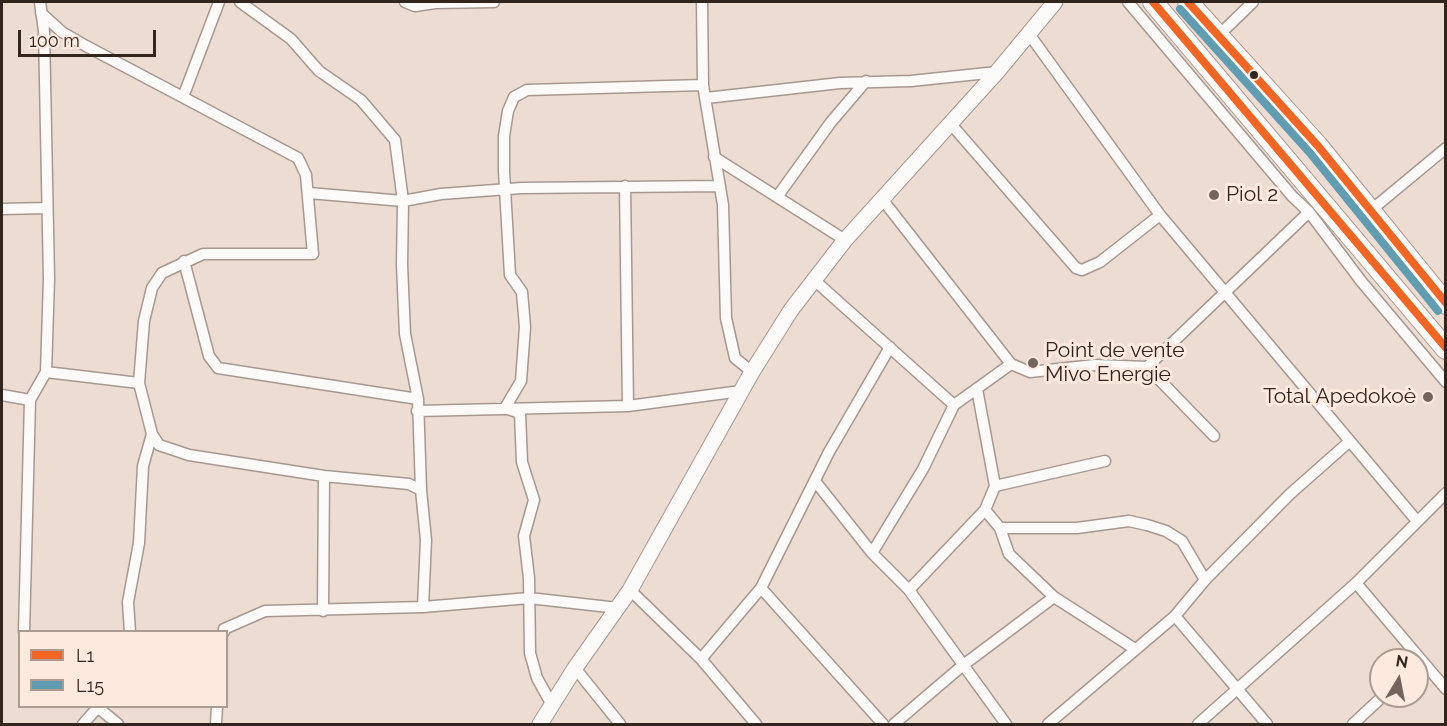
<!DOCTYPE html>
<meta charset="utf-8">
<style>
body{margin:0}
#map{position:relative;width:1447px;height:726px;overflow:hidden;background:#eddcd2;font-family:Raleway,sans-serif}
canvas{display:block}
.frame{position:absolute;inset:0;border:3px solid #31251e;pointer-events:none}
.legend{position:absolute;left:18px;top:630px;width:210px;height:78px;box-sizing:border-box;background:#fde9de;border:2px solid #ab9b91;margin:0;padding:8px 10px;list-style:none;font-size:18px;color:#31251e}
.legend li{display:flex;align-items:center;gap:12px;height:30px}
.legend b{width:30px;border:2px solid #ab9b91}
.north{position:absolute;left:1369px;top:648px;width:60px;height:60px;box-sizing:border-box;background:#fde9de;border:2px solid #ab9b91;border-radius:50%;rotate:10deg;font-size:16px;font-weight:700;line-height:24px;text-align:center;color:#31251e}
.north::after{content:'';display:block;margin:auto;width:21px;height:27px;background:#73655d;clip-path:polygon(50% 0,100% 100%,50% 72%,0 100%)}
.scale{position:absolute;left:18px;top:30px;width:138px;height:27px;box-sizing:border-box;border:3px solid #31251e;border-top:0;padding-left:8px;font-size:18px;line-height:21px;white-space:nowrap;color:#31251e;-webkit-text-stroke:4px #fde9de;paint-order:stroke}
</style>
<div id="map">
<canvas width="1447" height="726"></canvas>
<div class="frame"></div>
<ul class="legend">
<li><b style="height:8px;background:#f26522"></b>L1</li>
<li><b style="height:8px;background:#609db2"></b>L15</li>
</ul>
<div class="north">N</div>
<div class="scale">100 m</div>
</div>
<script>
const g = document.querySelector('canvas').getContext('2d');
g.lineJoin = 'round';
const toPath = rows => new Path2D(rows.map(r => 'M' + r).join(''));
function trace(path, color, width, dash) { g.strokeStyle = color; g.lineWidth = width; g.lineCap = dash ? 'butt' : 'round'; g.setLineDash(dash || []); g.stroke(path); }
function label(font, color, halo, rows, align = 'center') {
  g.font = font + ' Raleway,sans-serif'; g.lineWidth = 6; g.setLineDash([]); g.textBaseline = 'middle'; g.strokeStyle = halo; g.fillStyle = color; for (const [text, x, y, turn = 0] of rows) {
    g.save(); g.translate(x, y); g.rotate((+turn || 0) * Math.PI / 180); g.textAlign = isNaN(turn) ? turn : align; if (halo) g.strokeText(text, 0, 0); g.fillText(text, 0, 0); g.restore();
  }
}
const street = toPath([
 [240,2,291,39,319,71,361,100,395,140,403,201,402,265,405,334,418,399,421,490,426,540,423,607],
 [405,2,415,6,435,3,494,2],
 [702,2,703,85,723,205,726,318,735,358,752,372],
 [1128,2,1292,196,1309,212,1361,281,1446,382],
 [41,13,62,32,86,46,298,158,306,175,313,254,203,254,162,273,152,288,144,321,139,383,152,434,159,445,189,455,324,476,409,484,421,490],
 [1029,34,1160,215,1417,521],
 [1218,36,1253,2],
 [183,97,219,2],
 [706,98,840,83,911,81,997,72],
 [950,123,1076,268,1082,270,1100,262,1160,215],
 [714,157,845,240],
 [309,193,403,201,441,194,522,188,720,186],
 [777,197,831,122,866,81],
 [882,199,1011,364],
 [2,209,47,208],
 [1370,211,1446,148],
 [184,261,209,356,218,368,418,399],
 [813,279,954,405],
 [1147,367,1214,436],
 [46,372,139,383],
 [2,395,30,400],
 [628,406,741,391],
 [417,411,628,406,625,186],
 [815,481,872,553,909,590,1006,724],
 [995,486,1105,461],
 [985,510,1000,528,1009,554,1054,597,1135,649],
 [1000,528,1077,528,1129,521,1147,525,1166,531,1182,541,1205,580],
 [872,553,923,469,954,405,1011,364,1030,372,1095,365,1147,367,1309,212],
 [1356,583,1446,689],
 [761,588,883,724],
 [630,590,701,659,756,724],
 [909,590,985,510,995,486,977,389],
 [323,611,324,476],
 [1175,616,1267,724],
 [24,632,30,400,46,372,49,279,44,31,40,2],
 [130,632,128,602,139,543,143,466,152,434],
 [224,632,224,629,265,611,423,607,529,598,618,608],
 [701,659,761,588,829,452,890,347],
 [575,668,620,724],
 [552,705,537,678,530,653,529,578,524,536,534,500,522,462,520,413,505,408,521,381,525,327,522,292,510,275,504,171,504,136,508,111,514,97,527,90,703,85],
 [96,706,118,724],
 [83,724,99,706],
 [216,724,217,706],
 [894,724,962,666,1054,597],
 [1048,724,1175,616,1205,580,1290,494,1350,441],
 [1198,724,1356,583,1446,493],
 [1353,724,1383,696]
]);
const secondary = toPath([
 [540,724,575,668,630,590,752,372,791,310,845,240,997,72,1055,2]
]);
const highway = toPath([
 [1153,2,1446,349],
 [1188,2,1318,146,1446,304]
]);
trace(street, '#a69891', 13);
trace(secondary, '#a69891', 17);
trace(highway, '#a69891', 22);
trace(street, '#fcfaf8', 10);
trace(secondary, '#fcfaf8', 15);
trace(highway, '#fcfaf8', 20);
trace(toPath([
 [1153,2,1446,348],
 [1188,2,1318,146,1446,303]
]), '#f26522', 8);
trace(toPath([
 [1180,9,1310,153,1438,311]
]), '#609db2', 8);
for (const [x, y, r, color] of [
 [1254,75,5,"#31251e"],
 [1214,195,6,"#73655d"],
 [1033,363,6,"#73655d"],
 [1428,397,6,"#73655d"]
]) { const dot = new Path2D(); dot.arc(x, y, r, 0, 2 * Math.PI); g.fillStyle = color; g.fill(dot); trace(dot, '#fde9de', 2); }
label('21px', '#31251e', '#fde9de', [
 ["Piol 2",1226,195],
 ["Point de vente",1045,351],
 ["Mivo Energie",1045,375],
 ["Total Apedokoè",1416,397,"right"]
], 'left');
</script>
